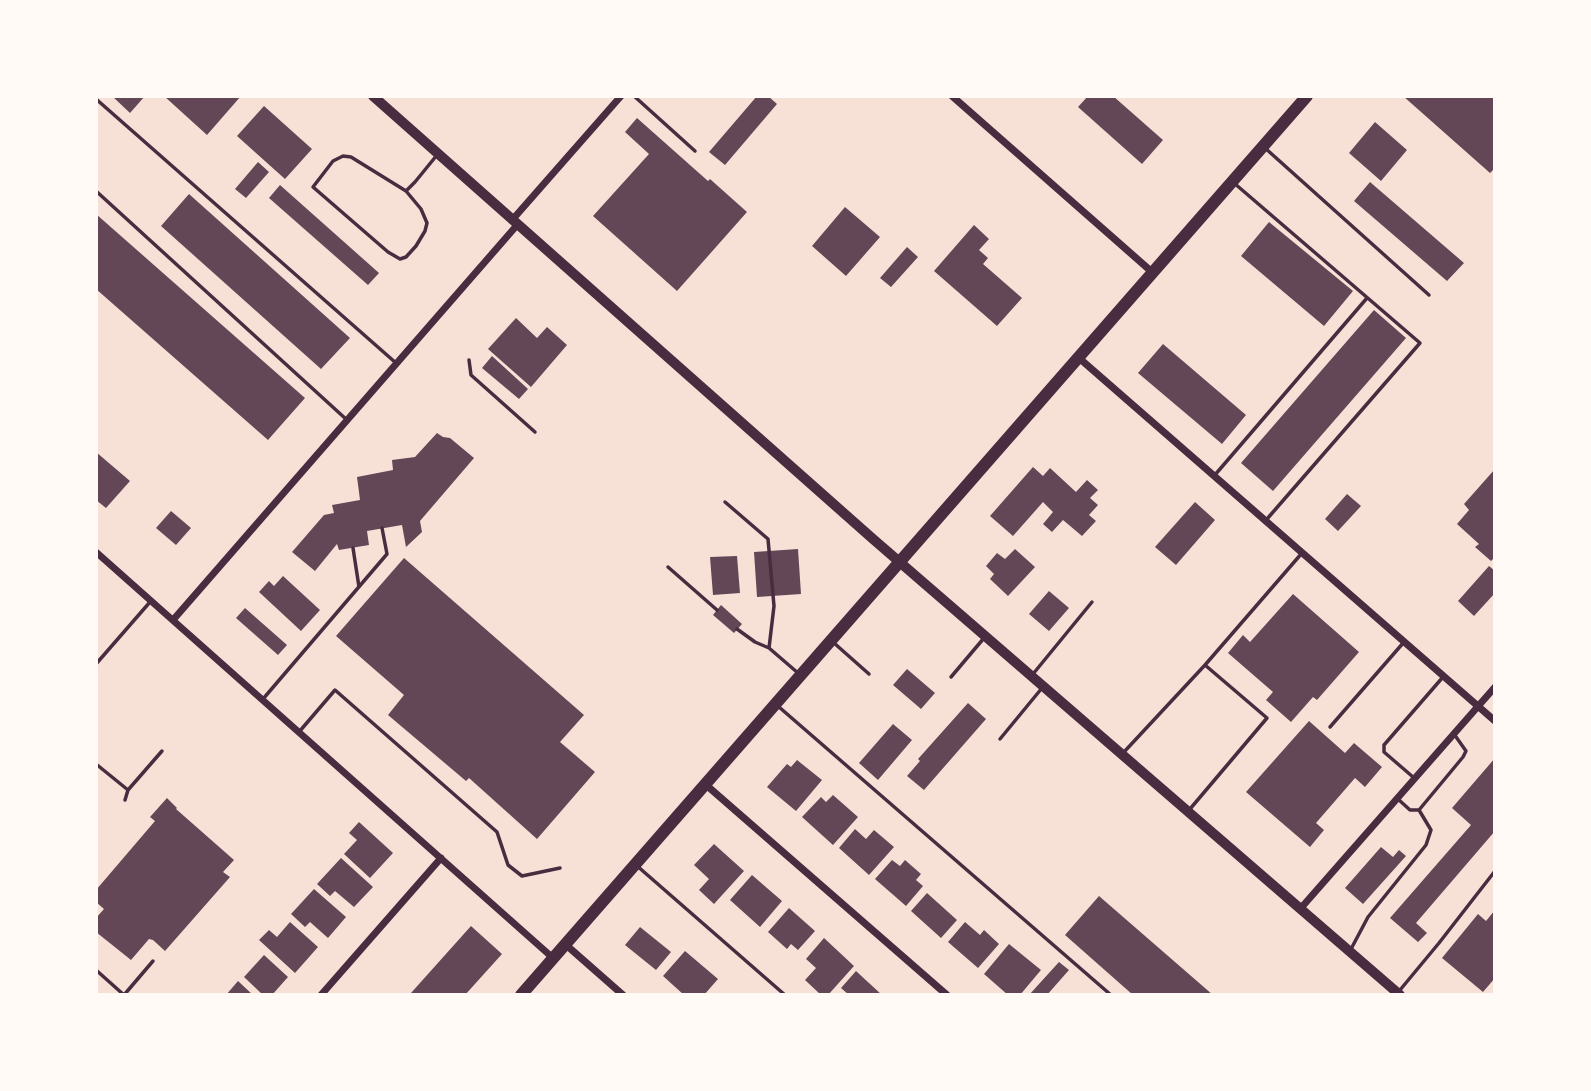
<!DOCTYPE html>
<style>
body{margin:0}
#map{position:relative;width:1591px;height:1091px;overflow:hidden;background:#f7e1d7;font-family:Manrope,sans-serif}
canvas{display:block}
.frame{position:absolute;inset:0;border:98px solid #fffaf5;pointer-events:none}
</style>
<div id="map">
<canvas width="1591" height="1091"></canvas>
<div class="frame"></div>
</div>
<script>
const g = document.querySelector('canvas').getContext('2d');
g.lineJoin = 'round';
function fill(path, color) { g.fillStyle = color; g.fill(path, 'evenodd'); }
const toPath = rows => new Path2D(rows.map(r => 'M' + r).join(''));
function trace(path, color, width, dash) { g.strokeStyle = color; g.lineWidth = width; g.lineCap = dash ? 'butt' : 'round'; g.setLineDash(dash || []); g.stroke(path); }
fill(toPath([
 [112,96,145,96,130,113],
 [164,96,241,96,207,135],
 [757,96,768,96,777,104,725,165,709,152],
 [1088,96,1113,96,1163,140,1142,164,1078,107],
 [1403,96,1495,96,1495,168,1490,173],
 [264,106,312,149,285,179,237,136],
 [637,118,708,181,710,179,747,212,677,291,593,216,649,154,625,132],
 [1375,122,1407,150,1381,181,1349,153],
 [258,162,269,172,246,198,235,189],
 [1370,182,1464,263,1447,281,1354,201],
 [280,185,379,273,368,285,269,198],
 [189,194,350,338,321,369,161,226],
 [845,207,880,237,846,276,812,246],
 [96,214,305,398,268,440,96,289],
 [1269,222,1353,291,1324,326,1241,256],
 [974,225,989,239,979,250,988,258,983,264,1022,298,997,326,934,271],
 [907,247,918,257,891,287,880,278],
 [1374,310,1406,338,1273,491,1241,463],
 [516,318,537,338,547,327,567,345,531,387,488,349],
 [1163,344,1246,415,1222,444,1138,373],
 [492,356,528,389,519,399,482,368],
 [437,433,443,437,450,438,474,458,420,521,422,532,406,547,402,525,367,531,369,545,339,550,337,544,315,571,292,552,324,515,334,513,332,505,360,500,357,477,393,470,392,460,415,457],
 [96,452,130,481,106,508,96,500],
 [1033,467,1043,476,1050,468,1076,492,1087,480,1098,490,1090,498,1098,505,1089,515,1096,521,1082,536,1063,520,1052,532,1043,524,1053,512,1043,502,1013,536,990,516],
 [1495,469,1495,557,1491,561,1475,547,1479,544,1457,524,1469,510,1464,504],
 [1347,494,1361,506,1338,531,1325,519],
 [1195,502,1215,520,1176,565,1155,547],
 [171,511,191,528,176,545,156,528],
 [798,549,801,594,757,597,754,552],
 [1015,549,1035,567,1008,596,990,579,994,574,986,566,997,553,1005,559],
 [737,556,740,593,713,595,710,557],
 [404,558,584,715,560,742,595,772,537,839,469,778,466,781,388,715,404,695,336,636],
 [1489,566,1495,571,1495,593,1474,616,1458,601],
 [283,576,320,610,301,631,259,592,269,581,274,586],
 [1049,591,1069,608,1049,631,1029,614],
 [1293,594,1359,652,1317,700,1313,697,1291,722,1266,700,1273,692,1228,653,1243,635,1250,642],
 [721,605,742,624,734,633,713,615],
 [245,608,287,645,278,655,236,618],
 [907,669,935,693,921,709,893,685],
 [968,703,986,719,924,790,907,776,920,761,918,759],
 [1309,721,1345,753,1354,743,1382,767,1365,787,1355,778,1316,823,1324,830,1310,847,1246,792],
 [893,724,912,740,878,780,859,763],
 [1495,758,1495,831,1416,923,1427,933,1418,942,1390,918,1471,825,1452,808],
 [797,760,822,780,796,811,767,787,787,764,791,767],
 [833,795,858,817,833,845,802,817,821,797,826,802],
 [167,798,177,808,176,809,234,860,223,872,230,877,165,951,153,940,149,939,131,960,96,932,96,918,104,909,96,902,96,890,155,821,150,817],
 [359,822,393,853,370,878,344,854,357,840,349,833],
 [855,829,866,839,874,830,894,847,869,875,839,848],
 [714,844,744,871,714,904,699,890,709,879,694,865],
 [1381,847,1393,857,1399,850,1406,856,1363,904,1345,888],
 [341,858,373,887,354,907,335,891,330,896,317,884],
 [892,860,900,866,905,860,921,874,916,880,923,886,906,906,875,879],
 [752,875,782,901,760,927,730,900],
 [314,889,346,917,328,938,310,922,305,927,291,914],
 [927,893,957,920,941,938,911,911],
 [1099,896,1213,995,1133,995,1065,935],
 [789,908,815,931,798,950,791,944,787,949,768,932],
 [1495,910,1495,978,1483,992,1442,958,1478,914,1486,921],
 [290,922,318,947,295,973,259,940,269,930,277,937],
 [965,922,980,935,984,930,999,944,978,968,948,942],
 [471,926,502,954,465,995,413,995,411,993],
 [640,927,671,952,656,970,625,945],
 [824,938,854,966,828,995,821,995,805,980,816,968,806,959],
 [1009,944,1041,970,1020,995,1008,995,984,974],
 [685,951,718,979,704,995,684,995,663,976],
 [264,955,288,977,272,995,263,995,244,977],
 [1059,962,1069,970,1047,995,1029,995],
 [856,971,882,995,849,995,841,988],
 [238,981,253,995,226,995]
]), '#644757');
trace(toPath([
 [634,96,695,151],
 [96,99,396,363],
 [1265,148,1429,295],
 [1234,183,1420,343,1267,519],
 [96,191,347,420],
 [406,191,421,209,427,223,425,231,416,246,406,257,400,259,388,252,313,187,333,161,343,156,351,157,406,191,415,182,437,155],
 [469,360,471,375,535,432],
 [1214,476,1367,298],
 [725,502,768,539,774,606,769,648],
 [353,548,359,587],
 [668,567,717,610],
 [737,629,755,642,769,648,798,673],
 [834,643,869,674],
 [96,664,150,602],
 [1033,674,1092,602],
 [951,677,984,638],
 [263,699,387,554,382,528],
 [779,707,1111,995],
 [1330,727,1404,642],
 [299,732,335,690,497,832,508,865,522,876,560,868],
 [1000,739,1042,688],
 [1124,752,1205,665,1302,553],
 [96,764,128,790,162,751],
 [1413,777,1384,752,1384,745,1443,677],
 [125,800,128,790],
 [1399,800,1410,810,1419,810,1463,757,1466,751,1454,734],
 [1190,809,1267,718,1205,665],
 [636,865,785,995],
 [1351,949,1368,917,1426,845,1431,830,1419,810],
 [96,970,124,995,153,961],
 [1400,990,1439,943,1495,871]
]), '#4a2c40', 3.5);
trace(toPath([
 [952,96,1152,272],
 [513,219,621,96],
 [1079,358,1495,721],
 [96,552,553,958],
 [173,620,518,224],
 [705,784,947,995],
 [1301,908,1495,687],
 [565,944,623,995],
 [321,995,441,858]
]), '#4a2c40', 7);
trace(toPath([
 [373,96,873,539,1400,995]
]), '#4a2c40', 10);
trace(toPath([
 [521,995,1307,96]
]), '#4a2c40', 12);
</script>
